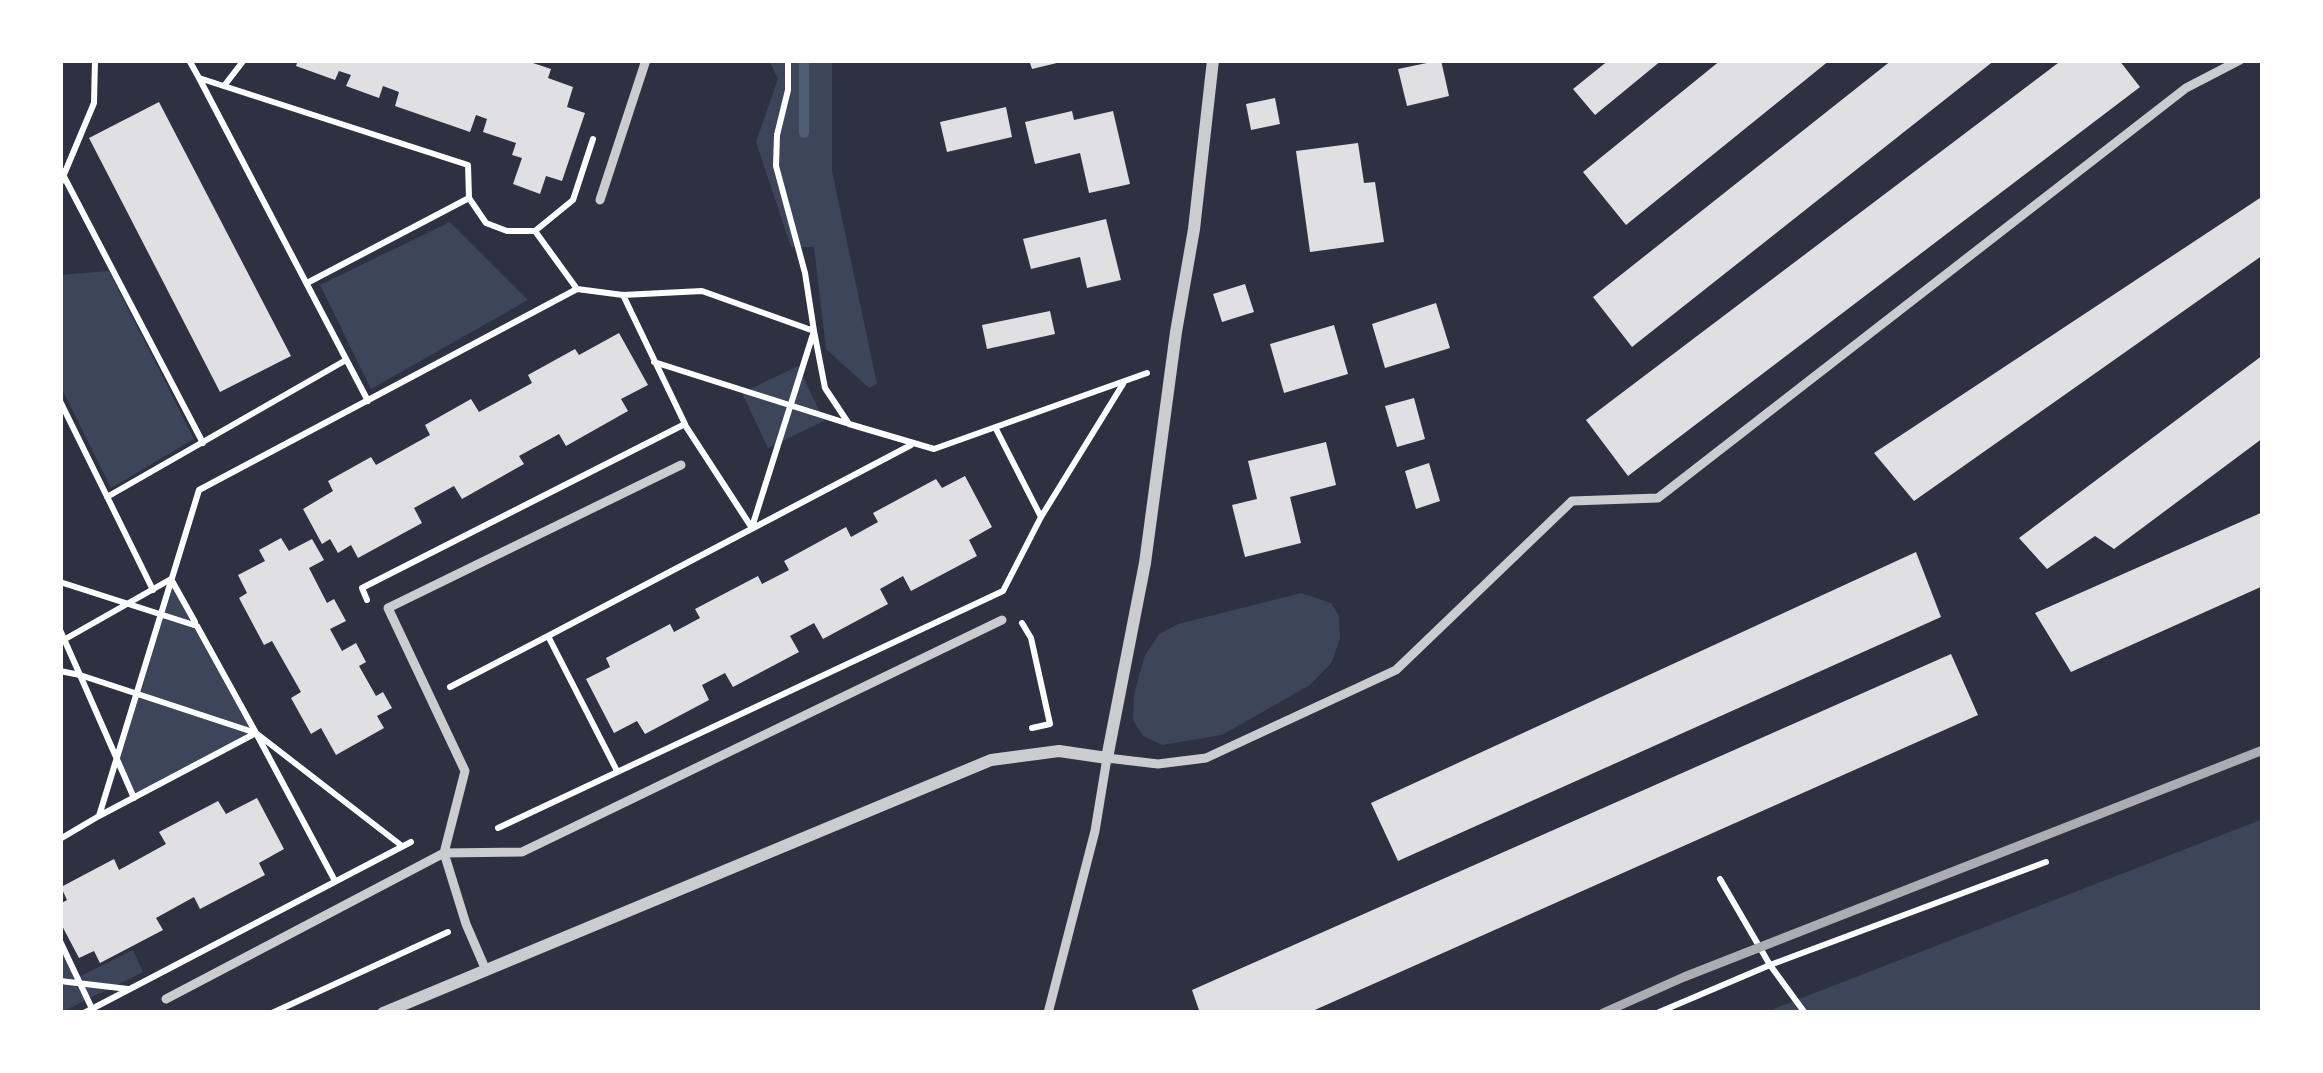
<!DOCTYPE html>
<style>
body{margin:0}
#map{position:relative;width:2323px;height:1073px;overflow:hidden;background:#2d3142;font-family:"DejaVu Sans",sans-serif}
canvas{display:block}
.frame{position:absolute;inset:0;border:63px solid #fff;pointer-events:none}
</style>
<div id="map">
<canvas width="2323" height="1073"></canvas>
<div class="frame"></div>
</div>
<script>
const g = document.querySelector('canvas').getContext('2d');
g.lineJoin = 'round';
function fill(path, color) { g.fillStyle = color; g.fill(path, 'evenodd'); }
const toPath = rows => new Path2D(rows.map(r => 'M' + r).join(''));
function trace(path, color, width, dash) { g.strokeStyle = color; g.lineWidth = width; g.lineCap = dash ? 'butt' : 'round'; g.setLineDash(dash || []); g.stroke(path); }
fill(toPath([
 [769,60,832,60,832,171,877,384,869,388,826,349,814,247,791,247,756,142,778,79],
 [450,222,528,300,371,389,320,285],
 [109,271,194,439,111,488,60,385,60,275],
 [798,366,824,421,768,448,742,393],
 [171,579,256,733,134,798,116,758],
 [1301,593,1331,603,1339,616,1340,638,1332,662,1310,685,1222,735,1162,745,1143,736,1133,720,1134,694,1145,655,1159,634,1178,624],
 [2263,819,2263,1013,1763,1013],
 [60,947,79,977,133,950,143,972,60,1013]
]), '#3c4559');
trace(toPath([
 [804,133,804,60]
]), '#4f5d75', 10);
fill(toPath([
 [298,60,524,60,551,69,548,78,573,87,567,107,585,113,562,181,546,176,540,194,513,184,522,158,512,155,516,143,483,132,487,119,476,115,470,132,395,106,399,92,383,86,379,98,346,86,351,75,339,71,335,80,296,66],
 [1029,60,1061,60,1061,62,1032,69],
 [1441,60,1449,96,1407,106,1398,69],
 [1609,60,1662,60,1595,115,1573,89],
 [1721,60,1830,60,1626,225,1583,172],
 [1892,60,1995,60,1632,347,1593,297],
 [2062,60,2119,60,2140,87,1628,476,1586,420],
 [1275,98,1280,124,1251,130,1246,104],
 [159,102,291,356,220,392,89,138],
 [1006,107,1012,137,947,152,940,122],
 [1072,111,1074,120,1113,111,1130,184,1089,193,1080,153,1035,164,1025,122],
 [1358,143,1364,183,1375,182,1384,242,1310,252,1296,151],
 [2263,196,2263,255,1914,501,1874,453],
 [1106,219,1121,280,1087,288,1080,257,1031,269,1023,239],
 [1245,284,1254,312,1222,322,1213,294],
 [1436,303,1450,348,1385,368,1372,324],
 [1050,311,1055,334,987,349,982,325],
 [1334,325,1348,374,1284,393,1270,344],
 [619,333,648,385,621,399,628,411,566,446,559,434,519,456,524,464,462,499,454,486,414,508,422,523,358,558,351,545,338,553,330,539,322,544,303,509,333,491,328,481,371,457,376,465,430,435,425,425,471,399,479,412,532,383,528,375,575,349,579,355],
 [2263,355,2263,438,2114,549,2095,536,2047,569,2019,538],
 [1414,398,1425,439,1397,447,1385,406],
 [1326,442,1336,485,1290,497,1301,543,1245,557,1232,505,1257,499,1248,461],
 [1429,463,1440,501,1416,509,1405,471],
 [965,476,992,527,969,540,977,556,911,591,903,576,880,589,888,604,823,639,814,623,790,636,799,652,733,687,725,673,702,685,709,700,645,734,637,721,614,733,586,679,610,667,606,658,670,624,674,632,700,618,695,609,758,576,762,584,789,570,784,561,846,527,851,537,878,522,873,513,936,479,942,488],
 [2263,512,2263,586,2071,672,2035,613],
 [281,538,289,551,312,539,324,560,309,568,327,603,334,599,346,621,330,629,342,651,356,643,366,662,359,666,376,696,383,692,392,708,377,716,384,728,336,755,321,728,311,734,291,698,301,692,272,641,264,645,239,598,247,593,238,575,265,561,259,550],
 [1916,552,1941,617,1398,861,1371,803],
 [1951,654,1978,715,1308,1013,1200,1013,1192,990],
 [257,798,284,849,259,863,265,875,200,909,194,897,156,918,163,930,100,963,94,951,79,958,60,922,60,904,67,900,61,887,114,859,119,870,166,844,159,832,218,801,226,814]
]), '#e0e0e3');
trace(toPath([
 [189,60,199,78,468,165,469,198,486,223,507,231,534,231],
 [199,78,368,401],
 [224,86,244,60],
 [593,139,573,200,535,231,577,289,623,295,702,291,814,331,825,388,849,424,934,449,1147,373],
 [60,169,203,443],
 [60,184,94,103,95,60],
 [307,283,469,198],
 [654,362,846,423],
 [60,401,153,590],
 [685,425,752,528],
 [996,429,1041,517],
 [107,497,346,360],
 [752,527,814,331,805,273,776,166,777,135,788,90,788,60],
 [60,582,197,626,256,733,402,846],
 [367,600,362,588,685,424,623,295],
 [1022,623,1031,638,1050,724,1032,728],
 [60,630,80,675,256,733,335,881],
 [60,642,171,579,195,622],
 [60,671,80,675,134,798],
 [450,687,548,636],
 [617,771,548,636,911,445],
 [99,816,254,734],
 [498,828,1003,591,1041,517,1123,384],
 [60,839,99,816,199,490,577,289],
 [1720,879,1770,965,1805,1013],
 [60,941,94,1013],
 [60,981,128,989],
 [84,1013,411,842],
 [272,1013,448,932],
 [1657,1013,1770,965,2046,862]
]), '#fff', 6);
trace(toPath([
 [600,200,646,60],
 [485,968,466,924,444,853,465,771,388,608,681,465],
 [166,999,444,853,522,852,1002,620],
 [1048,1013,1095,831,1107,758,1158,764,1206,758,1396,670,1572,501,1658,498,2186,88,2240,60]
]), '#caccd0', 9);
trace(toPath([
 [383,1013,991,760,1059,751,1107,758,1145,563,1176,332,1194,229,1213,60]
]), '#caccd0', 12);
trace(toPath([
 [1603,1013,1684,977,2263,750]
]), '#abadb3', 9);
</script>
